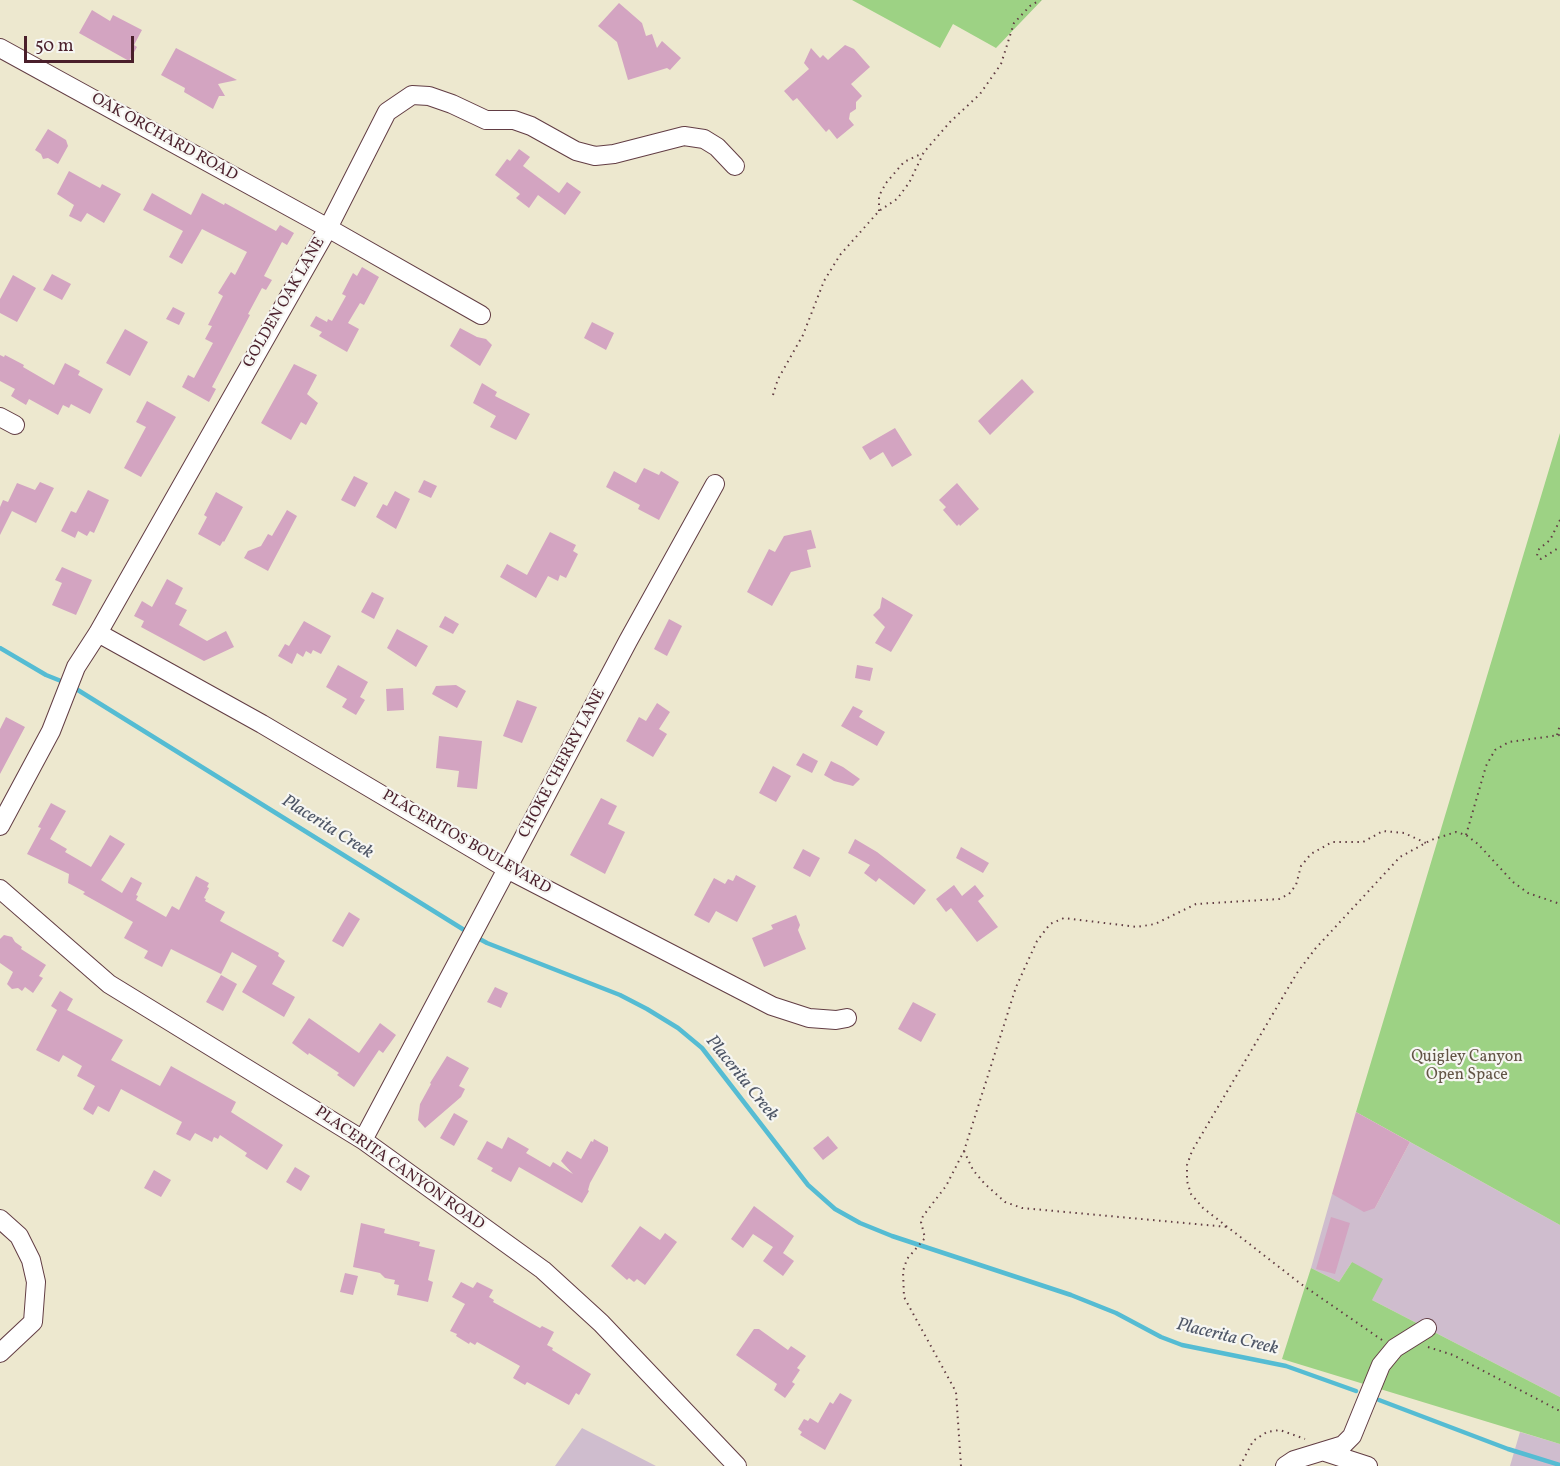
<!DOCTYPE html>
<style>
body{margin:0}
#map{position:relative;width:1560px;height:1466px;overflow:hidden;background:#ede8cf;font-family:Vollkorn,serif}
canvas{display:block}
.scale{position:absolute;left:24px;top:36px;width:110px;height:27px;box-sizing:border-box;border:3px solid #4a1f2b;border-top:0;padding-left:8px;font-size:18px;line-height:21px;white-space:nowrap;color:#4a1f2b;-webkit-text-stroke:4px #f6f6f2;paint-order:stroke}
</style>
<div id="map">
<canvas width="1560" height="1466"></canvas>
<div class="scale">50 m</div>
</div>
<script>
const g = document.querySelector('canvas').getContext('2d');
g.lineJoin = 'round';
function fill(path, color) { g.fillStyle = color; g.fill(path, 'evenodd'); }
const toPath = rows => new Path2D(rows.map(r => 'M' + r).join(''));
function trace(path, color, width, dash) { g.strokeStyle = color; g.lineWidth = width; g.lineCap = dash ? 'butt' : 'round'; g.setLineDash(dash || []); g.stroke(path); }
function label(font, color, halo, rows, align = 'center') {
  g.font = font + ' Vollkorn,serif'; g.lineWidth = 4.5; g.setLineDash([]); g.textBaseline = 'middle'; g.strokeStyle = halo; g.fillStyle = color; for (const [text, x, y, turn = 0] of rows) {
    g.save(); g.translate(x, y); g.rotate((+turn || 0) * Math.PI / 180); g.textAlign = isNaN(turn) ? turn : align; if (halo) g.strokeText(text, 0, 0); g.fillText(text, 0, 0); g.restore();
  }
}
fill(toPath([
 [1410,1142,1560,1225,1560,1397,1372,1300,1352,1262,1339,1282,1311,1268,1332,1194,1375,1208],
 [582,1428,656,1466,555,1466],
 [1520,1432,1560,1444,1560,1466,1510,1466]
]), '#cfbdce');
fill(toPath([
 [852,0,1042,0,996,48,953,24,940,48],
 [1560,433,1560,1225,1356,1112],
 [1352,1262,1383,1279,1372,1300,1560,1397,1560,1444,1282,1359,1311,1268,1339,1282]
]), '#9dd284');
trace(toPath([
 [0,648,46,675,66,683],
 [73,687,469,933],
 [476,937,487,943,620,995,647,1009,678,1028,702,1048,808,1185,835,1209,860,1223,892,1236,1071,1295,1116,1313,1161,1337,1182,1345,1286,1366,1356,1391],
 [1379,1400,1508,1449,1560,1465]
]), '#55bcd3', 4.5);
fill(toPath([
 [619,3,642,23,646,36,652,34,657,48,662,41,681,58,670,70,667,68,628,80,617,42,598,26],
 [92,10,110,21,113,15,142,30,134,45,137,47,129,61,79,33],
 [845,45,854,49,870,67,851,84,862,96,856,102,856,109,850,113,849,119,854,125,837,139,829,129,826,132,797,98,793,101,784,91,809,69,804,63,811,48,820,58,823,55,828,60],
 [176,48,237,80,218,84,225,96,219,96,213,109,184,92,185,88,161,75],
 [48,129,66,140,68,146,58,164,48,158,43,159,41,154,35,150],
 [519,149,530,157,523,166,559,193,567,182,581,192,565,215,538,195,529,208,516,198,520,194,495,175,507,159,510,161],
 [69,171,100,188,102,184,121,194,104,223,87,213,81,222,69,216,74,205,57,194],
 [152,193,191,215,202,193,224,205,225,203,276,231,280,225,294,233,287,245,282,242,264,276,272,280,266,290,262,288,248,314,250,315,212,387,216,389,209,402,182,387,188,375,194,378,213,343,205,339,212,326,208,325,223,296,218,293,231,272,235,275,247,252,202,229,182,264,169,257,183,231,143,210],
 [362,267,379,277,364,305,360,303,348,323,359,329,347,352,319,336,322,332,310,326,316,316,327,322,328,319,332,321,346,296,342,294,353,273,357,276],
 [52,274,71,284,62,300,43,290],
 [13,275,36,288,17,322,0,313,0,299],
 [173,307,185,313,179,325,166,319],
 [592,322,614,333,606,350,584,338],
 [460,328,477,337,486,339,492,345,480,366,450,346],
 [125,329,148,342,130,376,106,363],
 [0,355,4,357,5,355,24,365,23,367,54,385,65,363,80,371,78,375,103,389,90,414,71,404,69,408,63,405,58,415,29,399,26,405,11,396,15,389,0,381],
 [294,364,317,375,307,394,318,403,306,425,301,422,291,440,261,423],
 [1022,379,1034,392,990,435,978,421],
 [482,383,497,392,495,396,530,414,516,440,490,427,496,416,473,403],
 [147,401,176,417,141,477,124,468,146,427,136,422],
 [895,428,912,455,892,467,883,452,870,460,862,447],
 [644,468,659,475,661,471,679,482,659,520,638,509,640,505,606,487,614,471,636,483],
 [354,476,368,483,355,507,341,500],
 [424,480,437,486,431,498,418,492],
 [40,482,54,488,36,523,12,511,0,535,0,507,3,500,8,502,17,483,35,490],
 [957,483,979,509,960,526,959,524,957,526,943,510,946,507,939,500],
 [88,490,109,500,94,533,90,531,87,536,78,531,75,538,61,531,71,511,76,513],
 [395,491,410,499,396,529,376,517,383,504,387,506],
 [216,492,243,507,224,542,223,541,220,546,198,534,207,517,204,515],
 [287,510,297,516,268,571,244,558,248,551,261,546,268,534,272,536],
 [811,530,816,548,807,550,811,567,791,572,772,606,747,592,769,549,775,552,784,536],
 [550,532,576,545,573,551,578,554,566,578,560,575,558,581,548,576,536,598,500,577,507,564,527,575],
 [62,567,92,580,76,615,52,605,62,583,55,580],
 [167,579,183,588,175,604,187,610,179,625,207,641,226,631,234,647,204,661,141,627,144,621,134,616,142,601,152,607],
 [372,592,384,598,374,619,361,612],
 [882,597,913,615,891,652,875,643,885,627,873,615,880,608],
 [445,616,459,624,453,634,439,627],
 [669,619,682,626,667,656,654,649],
 [304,621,331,636,321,654,313,650,311,654,306,651,303,657,297,653,292,664,278,656,285,644,289,646],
 [397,629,428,646,416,667,387,648],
 [338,665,368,682,360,697,365,700,356,715,342,707,347,699,326,687],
 [857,665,873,668,870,681,855,678],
 [456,685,466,691,457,708,432,694,436,686],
 [403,688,404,710,387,711,386,689],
 [517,700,537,707,522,743,503,736],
 [657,703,670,712,659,729,667,734,653,757,626,741,639,717,646,721],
 [853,706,863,711,859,717,885,732,877,746,841,726],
 [6,717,25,727,0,774,0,729],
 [439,736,482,741,477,789,457,787,459,771,436,768],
 [803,753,818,761,812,773,796,765],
 [831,761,843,767,860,779,853,786,834,781,824,775],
 [773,766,791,776,776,802,759,793],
 [601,798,617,806,608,824,625,832,605,874,570,855],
 [51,803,66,811,50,839,67,849,65,852,91,867,110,835,125,844,101,880,122,893,131,877,142,883,136,895,138,896,136,900,166,917,172,906,179,910,196,876,209,883,207,887,209,888,204,898,206,899,205,901,225,912,220,921,279,953,278,956,285,961,272,984,295,997,284,1017,242,992,257,966,232,952,221,974,171,949,162,967,144,958,148,951,124,938,133,922,83,894,85,892,68,883,69,874,27,854,41,828,38,827],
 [855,839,877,852,926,890,914,905,879,878,876,882,864,873,870,865,848,853],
 [961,847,989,863,983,873,956,858],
 [803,849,820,858,810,877,793,868],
 [736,875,756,886,737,922,716,911,709,923,694,915,714,878,725,884,728,879,733,881],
 [954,885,962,896,975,885,984,896,978,901,998,927,977,942,951,908,946,912,936,899],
 [349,912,360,919,343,947,332,941],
 [796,915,800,925,798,930,806,949,764,967,752,938,773,929,771,925],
 [4,935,12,937,15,942,22,947,21,949,46,965,39,976,43,978,33,993,25,987,22,991,18,988,12,989,7,984,13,972,0,963,0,939],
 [221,975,237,984,223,1011,206,1002],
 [495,987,508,993,501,1008,487,1002],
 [60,991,73,999,67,1010,123,1040,111,1060,160,1086,171,1066,236,1102,231,1112,283,1145,267,1170,245,1156,247,1153,220,1135,218,1139,214,1137,212,1142,195,1133,190,1141,176,1134,182,1122,121,1089,109,1112,98,1106,93,1115,83,1109,95,1086,77,1076,82,1066,63,1055,59,1062,36,1050,57,1010,51,1006],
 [913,1002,936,1014,921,1042,898,1029],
 [309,1018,359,1053,380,1023,396,1035,383,1053,379,1050,354,1087,337,1075,339,1073,309,1053,308,1055,292,1043],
 [447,1056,469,1068,459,1086,465,1089,461,1097,425,1128,418,1120,420,1104,431,1084,430,1083],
 [1356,1112,1410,1142,1375,1208,1364,1212,1332,1194],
 [454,1113,468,1121,454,1146,440,1138],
 [828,1136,838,1148,823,1160,813,1148],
 [508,1137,529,1149,526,1153,550,1167,553,1162,573,1174,561,1161,567,1151,581,1159,591,1141,593,1142,594,1139,608,1147,608,1151,590,1183,588,1190,589,1191,582,1203,519,1167,511,1182,491,1171,493,1168,477,1159,487,1141,502,1149],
 [295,1167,310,1176,301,1191,286,1182],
 [154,1170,171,1180,161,1197,144,1188],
 [754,1206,794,1236,783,1253,794,1261,783,1276,763,1261,773,1247,753,1234,743,1248,731,1239],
 [1331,1217,1350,1223,1335,1274,1316,1269],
 [361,1223,385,1229,384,1233,420,1242,419,1246,435,1250,428,1280,433,1282,428,1302,397,1295,399,1285,394,1284,395,1280,385,1278,380,1273,353,1267],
 [640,1226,660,1240,665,1233,677,1242,645,1285,637,1279,634,1282,629,1278,627,1280,611,1266],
 [345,1273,358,1276,353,1295,340,1292],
 [461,1282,473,1288,477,1282,493,1290,489,1297,494,1300,493,1302,540,1328,542,1326,554,1332,547,1345,553,1348,552,1350,591,1374,579,1395,576,1393,569,1405,527,1382,525,1385,513,1378,520,1366,477,1342,475,1345,470,1342,469,1344,456,1336,457,1334,450,1331,465,1304,452,1297],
 [754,1329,759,1329,788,1350,791,1346,806,1356,797,1368,800,1370,792,1382,795,1384,785,1398,774,1390,777,1384,736,1355],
 [840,1393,852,1400,825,1450,800,1435,802,1432,798,1429,804,1419,808,1421,810,1418,818,1423,830,1402,833,1404]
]), '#d3a4c1');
const minor = toPath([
 [0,48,328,228,481,315],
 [0,417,15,425],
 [98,633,262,724,507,869,772,1006,809,1018,836,1020,847,1018],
 [0,826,51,731,76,667,98,633,328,228,387,112,412,95,429,96,452,104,486,120,514,120,531,126,576,151,595,156,614,154,684,136,704,139,717,147,735,166],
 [0,889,109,984,363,1140,543,1270,601,1323,737,1466],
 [363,1140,628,641,715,484],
 [0,1219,19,1236,31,1260,36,1282,33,1322,0,1353],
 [1325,1452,1368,1466],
 [1285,1466,1294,1460,1343,1445,1352,1436,1381,1365,1395,1348,1427,1328]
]);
trace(minor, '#623d44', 20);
trace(toPath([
 [879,211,879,196,886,183,904,162,923,153],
 [773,395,778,379,803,335,824,281,840,255,879,211,897,199,909,183,924,152,950,122,980,94,1001,64,1014,23,1030,6,1040,0],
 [1560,520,1550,540,1538,550,1537,556,1541,559,1560,547],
 [1557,735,1560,725],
 [1466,835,1486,766,1495,750,1509,742,1560,735],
 [964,1151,973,1170,984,1183,1005,1202,1022,1208,1228,1227],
 [1382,1340,1301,1284,1203,1208,1191,1194,1187,1181,1187,1165,1192,1151,1297,973,1315,949,1400,857,1431,840,1456,832,1466,835,1478,844,1513,882,1528,893,1560,904],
 [1428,1347,1453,1355,1560,1411],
 [961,1466,956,1392,904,1297,903,1271,907,1259,925,1238,921,1222,923,1216,946,1186,964,1151,1016,987,1037,941,1050,924,1064,918,1137,927,1155,924,1196,904,1279,899,1289,894,1296,885,1301,866,1311,854,1332,842,1363,842,1383,831,1404,833,1426,843],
 [1240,1466,1253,1441,1267,1432,1280,1430,1305,1439]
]), '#623d44', 2, [1.5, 4.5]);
trace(minor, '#fff', 18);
label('16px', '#4a1f2b', '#f6f6f2', [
 ["OAK ORCHARD ROAD",164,138,29],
 ["GOLDEN OAK LANE",285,303,-60],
 ["CHOKE CHERRY LANE",563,764,-62],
 ["PLACERITOS BOULEVARD",466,843,30],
 ["PLACERITA CANYON ROAD",399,1169,35]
]);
label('16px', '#635546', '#f6f6f2', [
 ["Quigley Canyon",1467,1058],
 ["Open Space",1467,1076]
]);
label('italic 18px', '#4e5666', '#f6f6f2', [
 ["Placerita Creek",327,828,32],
 ["Placerita Creek",741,1079,51],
 ["Placerita Creek",1227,1338,14]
]);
</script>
